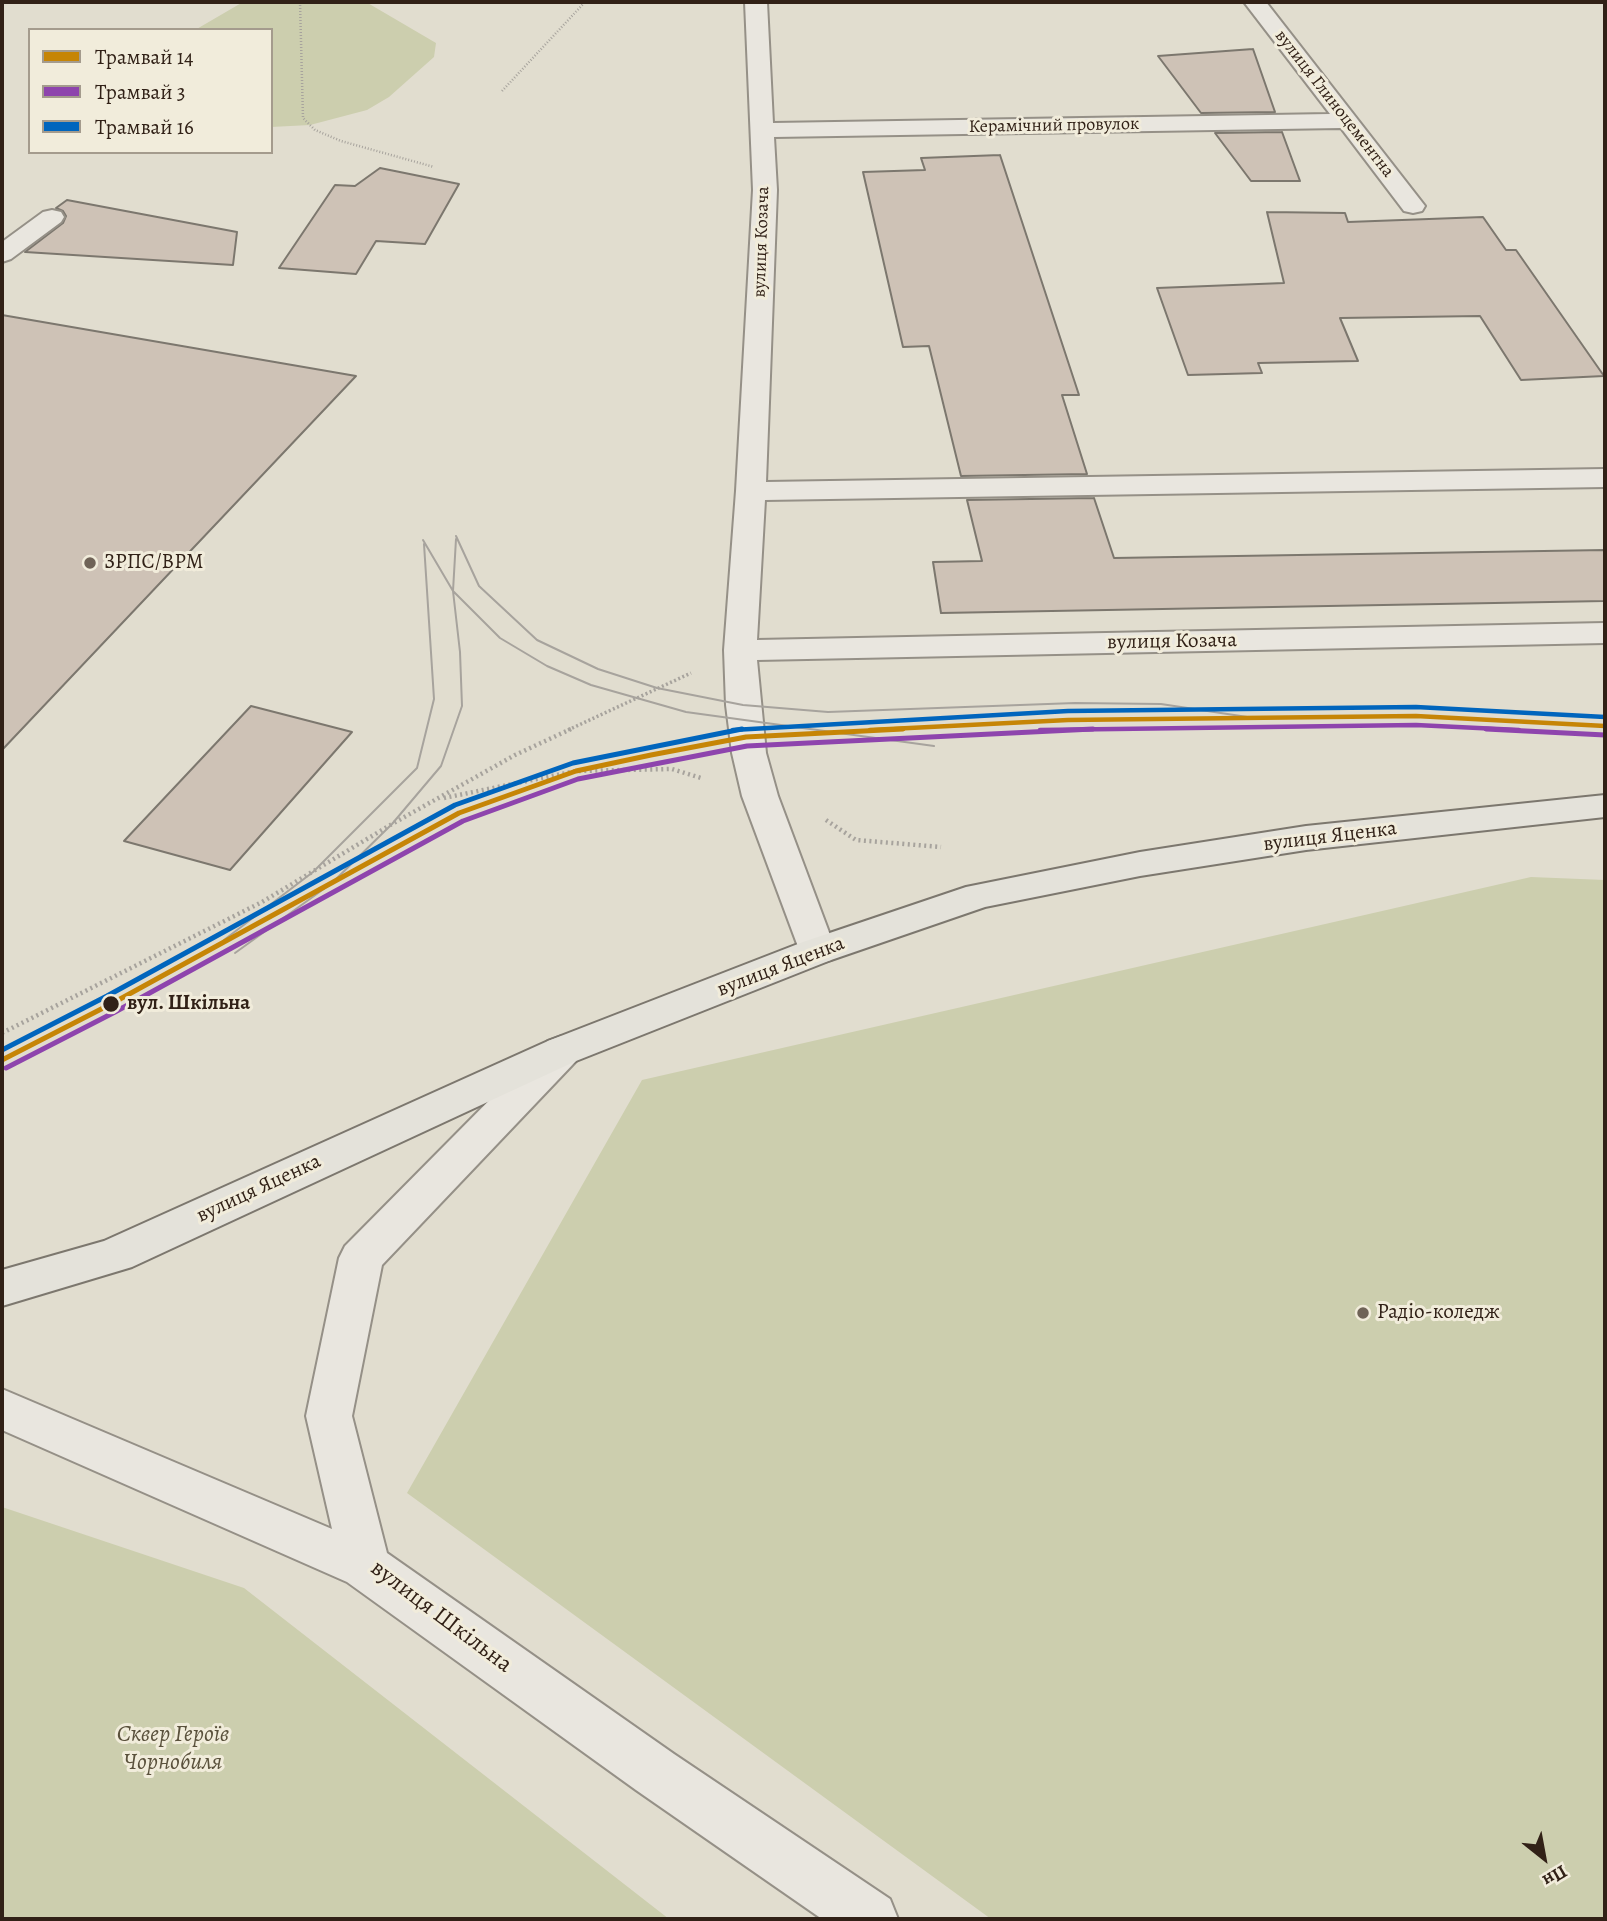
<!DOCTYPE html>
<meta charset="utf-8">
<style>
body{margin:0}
#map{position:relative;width:1607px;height:1921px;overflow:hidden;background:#e1ddcf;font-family:Alegreya,serif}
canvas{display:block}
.frame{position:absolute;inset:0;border:4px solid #312117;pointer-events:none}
.legend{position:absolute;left:28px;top:28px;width:245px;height:126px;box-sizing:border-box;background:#f1ecdb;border:2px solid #a49b8d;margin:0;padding:9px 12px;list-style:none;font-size:21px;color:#312117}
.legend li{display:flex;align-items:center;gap:14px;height:35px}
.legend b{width:35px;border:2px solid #a49b8d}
.north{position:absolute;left:1509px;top:1823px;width:70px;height:70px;-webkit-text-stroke:5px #f1ecdb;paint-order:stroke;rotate:149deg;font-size:19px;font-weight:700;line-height:28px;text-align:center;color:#312117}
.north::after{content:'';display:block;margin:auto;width:24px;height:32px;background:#312117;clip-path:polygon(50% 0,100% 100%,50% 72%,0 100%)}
</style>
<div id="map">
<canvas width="1607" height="1921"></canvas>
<div class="frame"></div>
<ul class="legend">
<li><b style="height:9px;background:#c68506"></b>Трамвай 14</li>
<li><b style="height:9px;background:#8e44ad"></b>Трамвай 3</li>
<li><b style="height:9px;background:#0065bd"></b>Трамвай 16</li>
</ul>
<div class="north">Пн</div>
</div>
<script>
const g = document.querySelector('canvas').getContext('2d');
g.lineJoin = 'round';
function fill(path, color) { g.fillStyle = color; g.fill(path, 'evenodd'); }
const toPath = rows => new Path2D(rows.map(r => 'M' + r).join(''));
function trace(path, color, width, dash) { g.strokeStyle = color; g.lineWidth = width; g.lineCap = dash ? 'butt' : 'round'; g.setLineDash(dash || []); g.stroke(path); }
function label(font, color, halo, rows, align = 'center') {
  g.font = font + ' Alegreya,serif'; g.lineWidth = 6; g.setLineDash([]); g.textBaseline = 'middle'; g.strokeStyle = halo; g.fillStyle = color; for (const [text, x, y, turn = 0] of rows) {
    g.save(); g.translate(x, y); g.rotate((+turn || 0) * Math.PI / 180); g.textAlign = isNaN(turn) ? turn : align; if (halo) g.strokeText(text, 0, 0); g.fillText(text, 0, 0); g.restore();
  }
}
fill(toPath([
 [243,2,366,2,436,43,434,57,389,97,367,110,310,125,271,127,271,30,195,30],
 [1531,877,1605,880,1605,1919,991,1919,407,1493,642,1080],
 [2,1507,244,1588,669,1919,2,1919]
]), '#ccceae');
const building = toPath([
 [1253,49,1275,112,1201,113,1158,56,1253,49],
 [1282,132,1300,181,1251,181,1215,133,1282,132],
 [1000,155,1079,395,1062,395,1087,474,961,476,929,346,903,347,863,172,925,170,921,158,1000,155],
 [380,168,459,184,425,244,376,241,356,274,279,268,335,185,355,186,380,168],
 [67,200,237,232,233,265,25,252,63,223,66,216,63,211,56,208,67,200],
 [1267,212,1345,213,1348,222,1483,217,1506,250,1516,250,1604,376,1521,380,1480,316,1340,318,1358,361,1258,363,1262,373,1188,375,1157,288,1284,283,1267,212],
 [2,315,356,376,2,750,2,315],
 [1094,498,1114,558,1605,550,1605,601,941,613,933,562,982,561,967,500,1094,498],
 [251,706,352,732,230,870,124,841,251,706]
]);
fill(building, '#cec2b6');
trace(building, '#7c776e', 2);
const minor = toPath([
 [745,2,767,2,773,123,1330,114,1244,2,1266,2,1425,206,1422,211,1413,213,1404,211,1341,128,774,137,777,190,766,482,1605,469,1605,487,765,500,757,640,1605,623,1605,643,757,660,766,753,778,796,836,951,831,960,817,964,803,960,742,796,732,753,726,705,724,650,736,491,753,190,745,2],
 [52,210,61,212,64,217,61,222,11,259,2,262,2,242,43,212,52,210],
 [562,1036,576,1041,582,1051,576,1061,382,1265,352,1416,387,1553,674,1754,890,1899,898,1919,822,1919,636,1790,347,1582,2,1430,2,1389,332,1529,306,1416,339,1258,345,1246,548,1041,562,1036]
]);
const major = toPath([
 [1605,795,1605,817,1306,850,1140,876,985,907,831,960,576,1061,132,1267,2,1306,2,1270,104,1241,548,1041,803,942,966,887,1140,852,1306,826,1605,795]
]);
trace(minor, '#959087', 4);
trace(major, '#7c776e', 4);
trace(toPath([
 [300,2,303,118,315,130,341,141,434,167],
 [502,91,585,2]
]), '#a7a39d', 2.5, [1, 2]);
trace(toPath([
 [568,730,691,673]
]), '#a7a39d', 3.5, [2, 2.5]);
trace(toPath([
 [444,798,576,771,672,769,701,778],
 [826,820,856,840,941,847],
 [2,1033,262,902,392,824,515,755,571,729]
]), '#a7a39d', 4.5, [2, 3.5]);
fill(minor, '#e9e6df');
fill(major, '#e4e2da');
trace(toPath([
 [456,536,479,586,537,640,598,669,657,688,743,705,828,712,1075,703,1161,704,1254,718],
 [423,540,453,591,500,638,547,666,591,685,686,712,934,746],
 [224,940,313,872,417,768,434,699,424,544],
 [235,953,332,883,392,824,441,766,462,706,460,652,453,591,456,539]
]), '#a7a39d', 2);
trace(toPath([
 [870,730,1068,720,1416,716,1605,726]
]), '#c68506', 4.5);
trace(toPath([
 [2,1060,111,1004,459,813,576,771,651,755,746,737,903,729]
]), '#c68506', 5);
trace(toPath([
 [1040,730,1416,725,1519,730]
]), '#8e44ad', 4.5);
trace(toPath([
 [1486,729,1605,735],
 [6,1068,115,1012,463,821,578,779,747,746,1093,729]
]), '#8e44ad', 5);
trace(toPath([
 [733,730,1068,711,1416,707,1605,717]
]), '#0065bd', 4.5);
trace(toPath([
 [2,1050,107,996,455,805,573,763,742,729]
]), '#0065bd', 5);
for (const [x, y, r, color] of [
 [90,563,7,"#6f6357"],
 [111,1004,9,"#312117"],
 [1363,1313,7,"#6f6357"]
]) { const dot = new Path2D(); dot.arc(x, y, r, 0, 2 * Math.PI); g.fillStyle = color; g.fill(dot); trace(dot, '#f1ecdb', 2.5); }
label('18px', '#312117', '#f1ecdb', [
 ["вулиця Глиноцементна",1334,104,52],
 ["Керамічний провулок",1054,126,-1],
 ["вулиця Козача",762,242,-88]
]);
label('21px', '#312117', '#f1ecdb', [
 ["ЗРПС/ВРМ",104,563],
 ["Радіо-коледж",1377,1313]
], 'left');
label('21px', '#312117', '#f1ecdb', [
 ["вулиця Козача",1172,642,-1],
 ["вулиця Яценка",1330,837,-7],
 ["вулиця Яценка",781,967,-21],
 ["вулиця Яценка",259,1189,-25]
]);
label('bold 21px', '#312117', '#f1ecdb', [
 ["вул. Шкільна",127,1004]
], 'left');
label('24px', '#312117', '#f1ecdb', [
 ["вулиця Шкільна",441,1617,37]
]);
label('italic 24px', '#5a513c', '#f1ecdb', [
 ["Сквер Героїв",173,1735],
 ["Чорнобиля",173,1763]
]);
</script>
